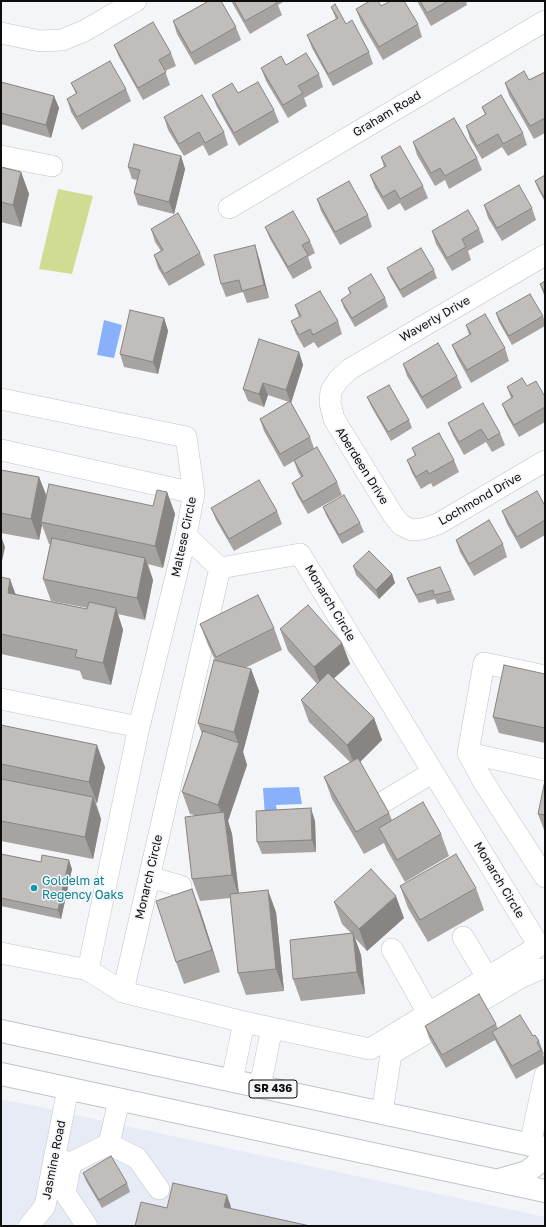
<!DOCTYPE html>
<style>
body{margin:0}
#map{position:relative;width:546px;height:1227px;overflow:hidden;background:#f4f5f9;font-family:"Golos Text",sans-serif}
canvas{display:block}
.frame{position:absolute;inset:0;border:2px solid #0d0d0e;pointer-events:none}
</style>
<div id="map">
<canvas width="546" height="1227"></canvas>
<div class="frame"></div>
</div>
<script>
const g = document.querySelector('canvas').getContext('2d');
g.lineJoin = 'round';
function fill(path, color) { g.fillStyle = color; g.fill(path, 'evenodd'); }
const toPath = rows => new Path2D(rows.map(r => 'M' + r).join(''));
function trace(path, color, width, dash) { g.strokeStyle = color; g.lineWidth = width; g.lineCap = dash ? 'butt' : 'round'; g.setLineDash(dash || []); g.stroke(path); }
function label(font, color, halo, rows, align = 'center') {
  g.font = font + ' "Golos Text",sans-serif'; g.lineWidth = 3; g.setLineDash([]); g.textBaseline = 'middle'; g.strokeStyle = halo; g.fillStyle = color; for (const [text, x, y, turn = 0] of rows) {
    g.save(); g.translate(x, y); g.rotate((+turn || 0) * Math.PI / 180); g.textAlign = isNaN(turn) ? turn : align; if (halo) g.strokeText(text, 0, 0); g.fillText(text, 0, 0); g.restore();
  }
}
fill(toPath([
 [1,1099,55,1110,37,1201,25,1218,15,1226,1,1226],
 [71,1114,545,1217,545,1226,40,1226]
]), '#e6ebf6');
fill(toPath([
 [58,189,93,196,72,274,39,269]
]), '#d1dc93');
fill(toPath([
 [104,320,122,325,114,358,97,355],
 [299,787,302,804,276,805,278,816,265,817,263,788]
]), '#89b1fb');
const minor = toPath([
 [1,33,40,41,62,40,84,31,136,1],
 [1,156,52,166],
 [229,208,545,21],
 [545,255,350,369,338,380,331,391,330,403,334,419,393,515,401,525,412,530,422,529,438,524,545,461],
 [1,399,186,437,194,493,186,536,139,727,88,970,1,953],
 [1,450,194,493],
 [186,536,220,568],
 [300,554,539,946,370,1049,244,1022,123,992,220,568,300,554],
 [545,676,484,663,468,753,483,781,545,877],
 [1,699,139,727],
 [468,753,545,770],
 [385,801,433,772],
 [149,877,181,886],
 [463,937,487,977],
 [392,949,428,1013],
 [88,970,123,992],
 [232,1080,244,1022],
 [260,1086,272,1028],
 [119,1100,109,1144,137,1158,159,1189],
 [382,1113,391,1054,520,978,540,969,545,969],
 [530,1145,545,1075],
 [54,1158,71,1163,65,1193,87,1226],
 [71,1163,109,1144],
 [29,1226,45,1206,68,1089]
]);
const major = toPath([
 [1,1031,545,1148],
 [1,1074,545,1191],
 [499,1180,527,1172,537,1164,545,1152]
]);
trace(minor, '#c2c3c7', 22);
trace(major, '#c2c3c7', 24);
trace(minor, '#fff', 21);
trace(major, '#fff', 22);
fill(toPath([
 [205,1,221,1,236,27,241,40,195,65,177,34,173,21,205,3],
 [231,1,285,1,278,5,282,15,250,34],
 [417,1,466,1,467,5,431,26],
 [381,6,418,24,422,37,383,60,361,22,356,9],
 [331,7,369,52,373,64,333,86,312,48,307,35,336,19],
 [114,45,171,53,176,66,165,71,170,85,143,100,119,57],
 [286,65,319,74,323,87,304,98,307,106,288,118,266,81,261,68],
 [545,72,545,133,534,139,509,95,505,83,529,80],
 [1,82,54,96,59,108,51,138,1,124],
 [71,83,126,89,131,101,82,130,71,112,67,99,76,94],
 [238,93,274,110,279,122,239,146,217,107,212,95],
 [482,107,523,133,527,145,508,156,502,147,482,159,470,139,466,126,485,115],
 [164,117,224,132,228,145,209,156,203,145,184,156,168,130],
 [413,142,477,158,482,170,449,189,445,180,435,186,417,155],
 [181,156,185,169,174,214,138,205,134,193,137,180,132,179,128,167],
 [381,157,423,186,428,198,405,211,400,203,388,210,375,188,370,175,384,167],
 [1,167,21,172,29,194,21,227,1,222],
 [545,175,545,202,538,189,535,181],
 [317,199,368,215,372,227,340,245,321,211],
 [484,205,532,208,536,220,502,241,488,218],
 [265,227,310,241,315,253,308,257,312,268,293,279,270,239],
 [151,229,200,253,205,265,169,286,158,268,154,255,161,251,155,242],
 [479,229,484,242,468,251,471,260,452,271,436,244,432,231],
 [259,258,269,298,247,303,243,292,226,297,221,284],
 [387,268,434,270,437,278,403,298,390,276],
 [545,281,545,298,540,284],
 [348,288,385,298,388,307,355,327,344,308,341,300,350,294],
 [295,305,338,321,342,334,318,348,314,342,304,348,296,334,291,321,299,317],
 [496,313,543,316,545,322,545,326,512,345,499,322],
 [164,318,168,331,158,374,124,367,120,354],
 [466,325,505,348,509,361,471,383,457,357,452,345,469,335],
 [299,352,303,365,291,403,290,402,310,437,314,448,337,482,342,495,308,514,297,495,292,483,301,477,298,472,294,461,284,467,264,431,260,419,289,402,268,395,264,407,248,401,243,389],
 [403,364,457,376,462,388,427,409,407,376],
 [527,386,545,397,545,422,519,437,507,416,502,404,511,398,507,387],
 [367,397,409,420,412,428,391,441,371,406],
 [448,423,500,433,505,445,492,452,486,442,464,455,453,435],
 [412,448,454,460,459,472,433,487,431,483,421,489,412,473,407,460,415,456],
 [1,470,39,477,47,496,153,506,167,492,175,514,163,568,148,564,153,580,145,620,118,614,123,630,111,685,83,679,80,671,1,654,1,577,16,594,87,609,88,608,51,601,43,579,50,544,49,544,42,525,39,540,1,533],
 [545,506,545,535,521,549,507,524,502,511],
 [323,507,360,523,364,532,342,544,326,515],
 [211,508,277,511,282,524,234,551,216,520],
 [456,540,503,544,507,557,474,576,460,552],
 [353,566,392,574,395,583,379,599,356,575],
 [407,578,451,591,455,600,437,604,435,599,419,603,410,586],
 [200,624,274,628,282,650,245,668,251,669,259,691,243,752,247,765,228,821,232,834,239,893,276,912,284,991,246,995,238,973,230,898,200,901,192,879,194,815,190,814,182,792,202,734,198,723,215,660,208,645],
 [280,629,342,643,350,664,334,678,374,718,382,740,360,762,389,813,392,820,441,834,449,856,405,882,387,850,384,843,364,854,332,799,324,777,350,762,309,722,301,700,317,684,288,651],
 [545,674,545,743,499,733,493,717],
 [1,725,105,767,97,803,96,803,101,819,93,859,1,841],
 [545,785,545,830,544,830,538,814],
 [315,821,316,852,262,854,257,842],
 [1,854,72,869,61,919,1,906],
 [400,886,476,888,484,910,428,942,408,908],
 [334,902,404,918,367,951,355,938,361,955,365,994,301,1001,293,979,351,933,342,924],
 [200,910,220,972,184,984,176,962],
 [496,1024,498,1029,533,1036,539,1041,544,1054,543,1054,545,1060,545,1063,516,1079,497,1044,495,1040,446,1068,429,1038,425,1026],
 [83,1173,127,1183,130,1192,102,1208,86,1181]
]), '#a6a3a0');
fill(toPath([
 [54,96,59,108,51,138,46,125],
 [181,156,185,169,174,214,169,202],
 [21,172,29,194,21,227,13,205],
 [255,245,259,258,269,298,264,285],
 [164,318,168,331,158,374,153,362],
 [299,352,303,365,291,403,286,390],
 [263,383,268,395,264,407,259,394],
 [39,477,47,499,41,522,42,525,39,540,31,519],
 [167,492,175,514,163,568,155,546],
 [1,536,5,547,1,566],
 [145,558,153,580,145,620,137,598],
 [392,574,395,583,379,599,376,590],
 [10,579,18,601,8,593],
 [116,608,123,630,111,685,103,663],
 [342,643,350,664,322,689,314,667],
 [251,669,259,691,243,752,247,765,228,821,232,834,239,897,232,875,226,826,218,805,239,745,234,732],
 [374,718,382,740,355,767,347,745],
 [97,745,105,767,97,803,89,782],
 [93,797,101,819,93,859,85,837],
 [311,808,315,821,316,852,312,840],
 [69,860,72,869,61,919,58,910],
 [192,889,200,910,220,972,212,950],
 [268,890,276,912,284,991,276,969],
 [396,896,404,918,367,951,359,929],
 [353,933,361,955,365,994,357,972],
 [227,1195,231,1207,228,1219,224,1207]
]), '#878482');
const building = toPath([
 [206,1,221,1,236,27,191,53,173,21,207,2,206,1],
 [234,1,276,1,277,3,245,21,234,1],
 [370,1,378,1,381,6,391,1,404,1,418,24,379,47,356,9,370,1],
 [420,1,448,1,427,13,420,1],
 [335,4,346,24,352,20,369,52,328,74,307,35,338,18,331,7,335,4],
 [153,22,171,53,159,60,166,72,138,88,114,45,153,22],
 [306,53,319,74,298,86,303,93,283,105,261,68,281,56,286,65,306,53],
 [110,61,126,89,77,117,67,99,77,93,71,83,110,61],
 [524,71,529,80,545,72,545,118,530,126,505,83,524,71],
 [1,82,54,96,46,125,1,113,1,82],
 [258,82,274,110,234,133,212,95,232,83,238,93,258,82],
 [202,95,224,132,205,143,199,132,179,144,164,117,202,95],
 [501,95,523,133,503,144,498,134,477,146,466,126,486,114,482,107,501,95],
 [454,118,477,158,445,176,440,168,431,173,413,142,454,118],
 [134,144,181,156,169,202,134,193,140,170,128,167,134,144],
 [400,146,423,186,400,199,395,190,383,197,370,175,386,166,381,157,400,146],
 [1,167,21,172,13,205,1,202,1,167],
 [545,175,545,199,535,181,545,175],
 [349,181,368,215,335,232,317,199,349,181],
 [519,185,532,208,497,228,484,205,519,185],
 [468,210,479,229,462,239,466,247,447,258,432,231,468,210],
 [293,211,310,241,302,245,308,255,288,267,265,227,293,211],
 [178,213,200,253,164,274,154,255,163,250,151,229,178,213],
 [255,245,264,285,242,291,239,280,221,284,214,255,255,245],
 [421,248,434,270,400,290,387,268,421,248],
 [371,274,385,298,352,318,341,300,351,293,348,288,371,274],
 [545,281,545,293,540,284,545,281],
 [320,291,338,321,313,335,310,329,299,335,291,321,301,316,295,305,320,291],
 [530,294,543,316,509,336,496,313,530,294],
 [130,310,164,318,153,362,120,354,130,310],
 [485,314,505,348,467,370,452,345,471,334,466,325,485,314],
 [259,339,299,352,286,390,263,383,259,394,243,389,259,339],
 [438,343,457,376,422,397,403,364,438,343],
 [522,378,527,386,536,381,545,397,545,407,514,425,502,404,513,397,507,387,522,378],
 [389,385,409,420,388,432,367,397,389,385],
 [290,401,310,437,280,454,260,419,290,401],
 [483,403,500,433,488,440,481,429,459,442,448,423,483,403],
 [439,433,454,460,429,474,427,470,416,477,407,460,416,455,412,448,439,433],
 [317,447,337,482,303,502,292,483,303,476,294,460,317,447],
 [1,470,39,477,31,519,1,513,1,470],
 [259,480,277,511,229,539,211,508,259,480],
 [49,484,153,506,157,490,167,492,155,546,41,522,49,484],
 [537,491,545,506,545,520,517,537,502,511,537,491],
 [344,495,360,523,339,535,323,507,344,495],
 [489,520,503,544,469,564,456,540,489,520],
 [52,538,145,558,137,598,43,579,52,538],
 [369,551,392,574,376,590,353,566,369,551],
 [440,567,451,591,434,595,433,590,416,595,407,578,440,567],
 [1,577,10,579,8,593,87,609,89,602,116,608,103,663,75,657,77,650,1,634,1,577],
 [258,595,274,628,216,657,200,624,258,595],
 [308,605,342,643,314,667,280,629,308,605],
 [214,660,251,669,234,732,198,723,214,660],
 [504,665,545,674,545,728,493,717,504,665],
 [328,673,374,718,347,745,301,700,328,673],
 [1,725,97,745,89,782,1,764,1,725],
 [203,731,239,743,218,805,182,792,203,731],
 [358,758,389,813,356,832,324,777,358,758],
 [1,779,93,797,85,837,1,821,1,779],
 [544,785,545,785,545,815,538,814,544,785],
 [423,802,441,834,397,860,379,828,423,802],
 [311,808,312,840,257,842,256,811,311,808],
 [224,812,232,875,192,879,185,817,224,812],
 [1,854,41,862,42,855,69,860,58,910,1,898,1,854],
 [456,854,476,888,420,920,400,886,456,854],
 [371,869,396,896,359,929,334,902,371,869],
 [192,889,212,950,176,962,156,901,192,889],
 [268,890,276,969,238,973,230,894,268,890],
 [353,933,357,972,293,979,290,940,353,933],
 [479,994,496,1024,442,1055,425,1026,479,994],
 [520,1015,533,1036,535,1035,539,1041,537,1042,541,1050,512,1066,492,1032,520,1015],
 [111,1156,127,1183,99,1200,83,1173,111,1156],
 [173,1183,227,1195,224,1207,310,1226,135,1226,141,1202,167,1208,173,1183]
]);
fill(building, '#c1bdba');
trace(building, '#878482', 1);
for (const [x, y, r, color] of [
 [34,888,4,"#0f9aa8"]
]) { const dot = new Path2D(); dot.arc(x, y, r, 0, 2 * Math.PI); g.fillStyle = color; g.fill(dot); trace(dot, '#f4f5f9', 1.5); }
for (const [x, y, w] of [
 [273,1089,48]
]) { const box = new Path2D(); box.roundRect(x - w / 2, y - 9, w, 18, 3); g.fillStyle = '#f4f5f9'; g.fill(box); trace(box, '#0d0d0e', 1); }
label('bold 11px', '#0d0d0e', null, [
 ["SR 436",273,1089]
]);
label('12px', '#0d0d0e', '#f4f5f9', [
 ["Graham Road",387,114,-31],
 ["Waverly Drive",435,319,-30],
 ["Aberdeen Drive",362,466,58],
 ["Lochmond Drive",480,499,-30],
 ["Maltese Circle",184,537,-78],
 ["Monarch Circle",330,603,59],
 ["Monarch Circle",149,877,-77],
 ["Monarch Circle",499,880,59],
 ["Jasmine Road",54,1160,-79]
]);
label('12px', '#0d838f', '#f4f5f9', [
 ["Goldelm at",42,881],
 ["Regency Oaks",42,895]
], 'left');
</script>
